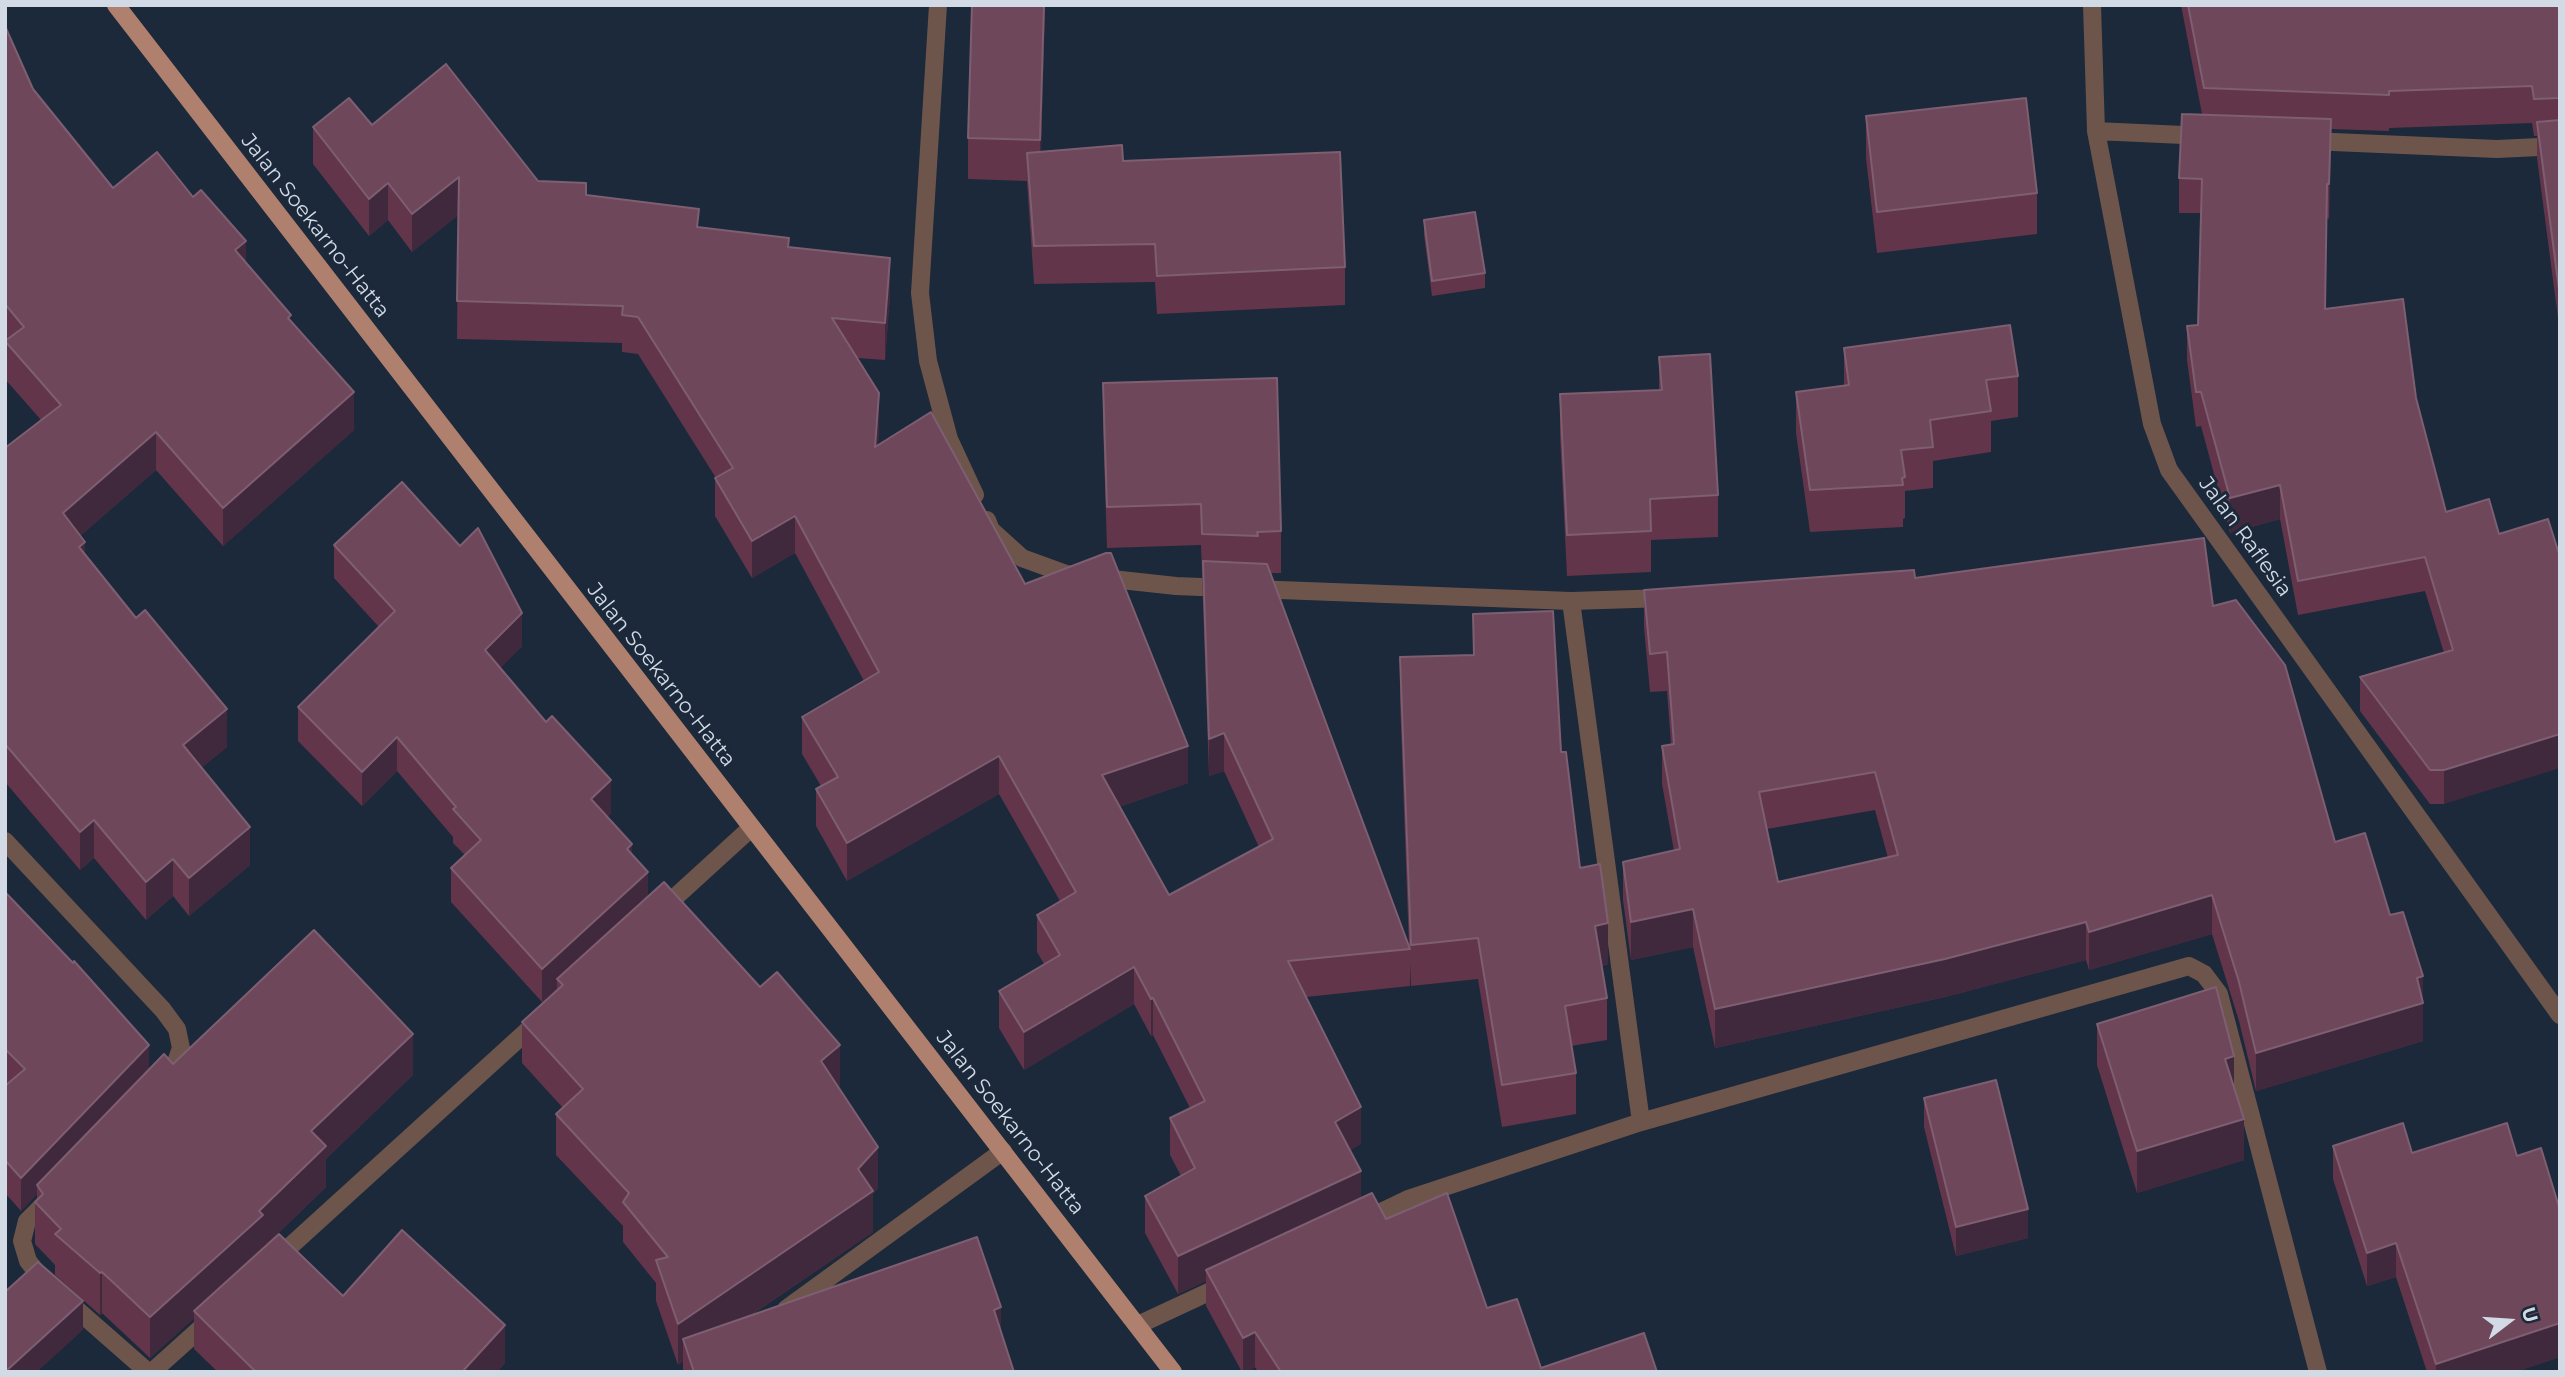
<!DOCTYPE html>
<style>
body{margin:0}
#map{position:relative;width:2565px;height:1377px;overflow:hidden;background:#1b293a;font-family:Montserrat,sans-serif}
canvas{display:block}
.frame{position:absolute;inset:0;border:7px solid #d1dae5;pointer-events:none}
.north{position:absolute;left:2474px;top:1286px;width:70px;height:70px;-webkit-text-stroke:5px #1b293a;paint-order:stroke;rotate:73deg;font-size:19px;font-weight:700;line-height:28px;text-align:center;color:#d1dae5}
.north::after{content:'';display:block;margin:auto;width:24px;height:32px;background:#d1dae5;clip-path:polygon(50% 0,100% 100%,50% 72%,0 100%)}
</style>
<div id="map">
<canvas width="2565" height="1377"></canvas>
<div class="frame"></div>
<div class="north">U</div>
</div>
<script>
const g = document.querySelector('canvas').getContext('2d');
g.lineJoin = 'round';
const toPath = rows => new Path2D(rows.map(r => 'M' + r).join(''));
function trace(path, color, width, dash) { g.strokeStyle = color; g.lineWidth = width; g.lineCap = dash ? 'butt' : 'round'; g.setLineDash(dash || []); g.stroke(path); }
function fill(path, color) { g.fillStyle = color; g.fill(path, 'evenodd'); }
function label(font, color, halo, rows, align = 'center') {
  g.font = font + ' Montserrat,sans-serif'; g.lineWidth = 6; g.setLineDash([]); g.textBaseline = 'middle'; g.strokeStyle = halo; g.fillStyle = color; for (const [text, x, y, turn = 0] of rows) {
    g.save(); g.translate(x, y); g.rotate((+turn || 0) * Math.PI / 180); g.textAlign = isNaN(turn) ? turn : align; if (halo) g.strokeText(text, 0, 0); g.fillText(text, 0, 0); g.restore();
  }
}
trace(toPath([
 [938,5,920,293,928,361,949,439,975,495],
 [2092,5,2096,131,2152,424,2169,470,2560,1015],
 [2096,131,2205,136],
 [2310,141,2497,149,2560,146],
 [987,520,991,530,1022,558,1066,574,1176,586,1225,588],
 [1253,589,1571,601,1666,598],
 [1571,601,1641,1122],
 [5,841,163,1010,177,1029,181,1048,174,1068,166,1077],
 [660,911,751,828],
 [52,1196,27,1221,22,1241,28,1261,42,1279,148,1372],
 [1362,1221,1408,1199,1641,1122,2189,966,2204,974,2219,994,2318,1372],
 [274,1261,538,1021],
 [786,1309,1003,1151],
 [1138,1325,1226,1284],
 [152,1372,212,1318]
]), '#6d554c', 18);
trace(toPath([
 [116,5,1173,1372]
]), '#b0806e', 18);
fill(toPath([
 [1045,5,1041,152,1123,161,1345,267,1345,305,1157,314,1155,282,1034,284,1027,181,968,179,968,138],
 [2181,5,2560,5,2560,333,2537,158,2537,136,2534,136,2532,123,2389,128,2389,131,2331,129,2329,219,2327,218,2325,309,2416,398,2446,512,2489,499,2444,804,2430,804,2360,711,2360,677,2444,653,2425,591,2298,615,2280,519,2230,533,2201,426,2196,427,2187,360,2187,326,2198,325,2201,213,2179,213,2179,178,2202,114],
 [5,26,33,89,113,188,193,197,246,262,291,321,354,430,223,546,156,470,80,536,85,554,227,747,201,768,250,865,189,916,173,896,146,920,94,858,80,870,5,782,5,448,41,420,5,379],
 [1866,116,2037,193,2037,234,1877,253,1866,158],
 [372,125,538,181,699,228,789,248,890,295,885,360,857,358,879,430,878,445,1025,584,1188,783,1119,807,1169,895,1259,847,1224,771,1209,776,1201,545,1107,548,1103,424,1103,383,1281,531,1281,573,1270,573,1409,947,1400,699,1400,657,1473,655,1473,614,1561,752,1580,868,1608,964,1602,966,1607,998,1607,1040,1571,1046,1576,1073,1576,1114,1502,1127,1478,979,1411,986,1410,963,1410,986,1306,997,1361,1144,1350,1150,1361,1198,1487,1308,1541,1368,1657,1372,1258,1372,1255,1367,1248,1372,1242,1372,1206,1306,1206,1281,1178,1294,1145,1233,1145,1196,1181,1176,1170,1155,1170,1118,1190,1108,1153,1035,1151,1036,1134,1004,1024,1070,999,1028,999,991,1044,964,1037,952,1037,915,1060,901,999,794,847,881,816,826,816,789,821,786,802,754,802,717,864,681,795,553,752,578,715,516,715,478,716,478,638,354,622,352,622,343,457,339,458,215,412,252,388,220,369,236,313,164,313,127],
 [1424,220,1485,273,1485,288,1432,296,1424,235],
 [1844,348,2018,376,2018,417,1991,421,1991,452,1933,461,1933,488,1905,491,1905,518,1903,519,1903,527,1810,532,1796,433,1796,392,1844,385],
 [1659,357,1718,495,1718,537,1651,540,1651,572,1567,576,1560,436,1560,394,1659,390],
 [334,545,522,646,500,668,611,813,607,817,632,854,648,896,840,1085,838,1087,878,1188,873,1194,873,1232,750,1316,1001,1333,1014,1372,683,1372,683,1361,678,1365,656,1301,656,1283,623,1242,623,1226,556,1155,556,1114,563,1108,522,1063,522,1022,557,989,542,1002,451,902,451,868,465,855,453,843,453,837,397,771,362,806,298,741,298,707,379,627,334,578],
 [1915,578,2213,606,2335,842,2390,915,2423,976,2423,1041,2256,1091,2239,1021,2212,934,2089,970,2086,960,1945,997,1715,1048,1693,947,1631,960,1623,900,1623,862,1674,851,1662,784,1662,746,1671,744,1667,691,1650,692,1644,628,1644,590],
 [1875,810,1888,858,1778,882,1767,829],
 [5,892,149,1069,173,1064,413,1075,326,1159,326,1187,263,1248,343,1296,505,1363,497,1372,218,1372,194,1349,194,1318,150,1358,102,1313,100,1315,55,1275,55,1265,35,1244,35,1202,37,1200,37,1194,21,1211,5,1193,5,1086,8,1084,5,1082],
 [2097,1024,2234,1088,2244,1160,2137,1193,2097,1065],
 [1924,1098,2028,1238,1956,1256,1924,1127],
 [2333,1146,2412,1153,2517,1156,2560,1357,2515,1372,2427,1372,2396,1277,2367,1286,2333,1179]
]), '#62354b');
fill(toPath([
 [1044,5,1045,5,1040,181,1040,140],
 [2331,119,2331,153,2329,219,2329,184],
 [459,177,459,215,412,252,412,214],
 [388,183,388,220,369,236,369,199],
 [246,241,246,279,235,250],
 [890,258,890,295,885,360,885,323],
 [354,392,354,430,223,546,223,508],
 [879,393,879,430,875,484,875,447],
 [156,432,156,470,63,551,63,513],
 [2280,485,2280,519,2230,533,2230,498],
 [795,516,795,553,752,578,752,541],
 [85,542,85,580,79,547],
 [522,613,522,646,485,684,485,650],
 [227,709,227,747,183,783,183,745],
 [1224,733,1224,771,1209,776,1209,739],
 [2560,734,2560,768,2444,804,2444,770],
 [397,737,397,771,362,806,362,772],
 [1188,746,1188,783,1102,813,1102,775],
 [999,756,999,794,847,881,847,843],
 [611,780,611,813,591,832,591,799],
 [94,820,94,858,80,870,80,832],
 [250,827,250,865,189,916,189,878],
 [632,844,632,878,627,849],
 [173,859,173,896,146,920,146,882],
 [648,872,648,906,557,979,557,989,542,1002,542,969],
 [2212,895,2212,934,2089,970,2089,932],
 [1693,909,1693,947,1631,960,1631,922],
 [2086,922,2086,960,1945,997,1715,1048,1715,1009],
 [1608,923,1608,964,1595,967,1595,926],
 [1134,967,1134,1004,1024,1070,1024,1032],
 [2423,976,2423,1041,2256,1091,2256,1053,2417,978],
 [1153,998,1153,1035,1151,1036,1151,999],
 [413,1034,413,1075,326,1159,326,1187,263,1248,194,1311,194,1318,150,1358,150,1317,311,1131],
 [149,1045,149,1078,37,1185,37,1194,21,1211,21,1178],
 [840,1045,840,1085,821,1102,821,1061],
 [2234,1056,2234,1098,2225,1059],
 [1361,1107,1361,1144,1335,1159,1335,1122],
 [2244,1119,2244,1160,2137,1193,2137,1151],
 [878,1147,878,1188,873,1194,873,1232,689,1357,683,1339,683,1361,678,1365,678,1324,858,1169],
 [1361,1171,1361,1208,1206,1270,1206,1281,1178,1294,1178,1256],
 [2028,1209,2028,1238,1956,1256,1956,1227],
 [2396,1243,2396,1277,2367,1286,2367,1253],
 [102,1272,102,1313,100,1315,100,1273],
 [83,1301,83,1330,37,1372,5,1372],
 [1001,1307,1001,1349,994,1310],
 [2560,1323,2560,1357,2515,1372,2436,1372,2436,1364],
 [505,1325,505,1363,497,1372,462,1372],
 [1255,1332,1255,1367,1248,1372,1243,1372,1243,1338]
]), '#41293d');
const building = toPath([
 [972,5,1044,5,1040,140,968,138,972,5],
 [2188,5,2560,5,2560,98,2534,99,2532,86,2389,91,2389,95,2204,88,2188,5],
 [5,26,33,89,113,188,157,152,193,197,201,190,246,241,235,250,291,315,288,318,354,392,223,508,156,432,63,513,85,542,79,547,136,618,145,610,227,709,183,745,250,827,189,878,173,859,146,882,94,820,80,832,5,744,5,448,61,405,5,341,24,327,5,304,5,26],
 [446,64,538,181,586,183,586,195,699,209,697,227,789,238,788,247,890,258,885,323,832,318,879,393,875,447,931,412,1025,584,1106,553,1111,553,1188,746,1102,775,1169,895,1273,839,1224,733,1209,739,1203,561,1267,564,1410,949,1288,961,1361,1107,1335,1122,1361,1171,1178,1256,1145,1196,1195,1168,1170,1118,1205,1101,1153,998,1151,999,1134,967,1024,1032,999,991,1060,955,1037,915,1076,892,999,756,847,843,816,789,838,777,802,717,879,672,795,516,752,541,715,478,733,468,638,317,622,315,623,306,457,301,459,177,412,214,388,183,369,199,313,127,349,98,372,125,446,64],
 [2026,98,2037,193,1877,212,1866,116,2026,98],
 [2182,114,2331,119,2329,184,2327,184,2325,309,2403,299,2416,398,2446,512,2489,499,2499,534,2548,519,2560,557,2560,734,2444,770,2430,770,2360,677,2453,650,2425,557,2298,581,2280,485,2230,498,2201,392,2196,392,2187,326,2198,325,2202,179,2179,178,2182,114],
 [2560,120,2560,297,2537,122,2560,120],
 [1122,145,1123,161,1340,152,1345,267,1157,276,1155,244,1034,246,1027,153,1122,145],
 [1475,212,1485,273,1432,281,1424,220,1475,212],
 [2010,325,2018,376,1986,380,1991,411,1930,420,1933,447,1901,450,1905,477,1902,478,1903,485,1810,490,1796,392,1849,385,1844,348,2010,325],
 [1710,354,1718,495,1650,499,1651,531,1567,535,1560,394,1662,390,1659,357,1710,354],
 [1277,378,1281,531,1257,532,1258,536,1202,534,1201,504,1107,507,1103,383,1277,378],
 [402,482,460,546,478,528,522,613,485,650,546,722,552,716,611,780,591,799,632,844,627,849,648,872,542,969,451,868,481,840,453,809,456,807,397,737,362,772,298,707,395,611,334,545,402,482],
 [2204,538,2213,606,2236,600,2285,665,2335,842,2365,833,2390,915,2403,912,2423,976,2417,978,2423,1003,2256,1053,2239,982,2212,895,2089,932,2086,922,1945,959,1715,1009,1693,909,1631,922,1623,862,1680,849,1662,746,1674,744,1667,652,1650,654,1644,590,1914,570,1915,578,2204,538],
 [1875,772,1898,855,1778,882,1759,792,1875,772],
 [1553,611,1561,752,1566,752,1580,868,1600,864,1608,923,1595,926,1607,998,1565,1006,1576,1073,1502,1085,1478,938,1411,945,1400,657,1474,655,1473,614,1553,611],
 [664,882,760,987,777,972,840,1045,821,1061,878,1147,858,1169,873,1191,678,1324,656,1260,668,1257,623,1202,629,1193,556,1114,583,1089,522,1022,563,985,557,979,664,882],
 [5,892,73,963,74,961,149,1045,21,1178,5,1160,5,1086,25,1069,5,1049,5,892],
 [314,930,413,1034,311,1131,326,1146,259,1211,263,1215,150,1317,102,1272,100,1273,55,1234,61,1229,35,1202,43,1194,37,1185,164,1054,173,1064,314,930],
 [2216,987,2234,1056,2225,1059,2244,1119,2137,1151,2097,1024,2216,987],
 [1996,1080,2028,1209,1956,1227,1924,1098,1996,1080],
 [2403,1123,2412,1153,2507,1123,2517,1156,2541,1148,2560,1210,2560,1323,2436,1364,2396,1243,2367,1253,2333,1146,2403,1123],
 [1372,1193,1386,1219,1447,1193,1487,1308,1517,1299,1541,1368,1644,1333,1657,1372,1281,1372,1255,1332,1243,1338,1206,1270,1372,1193],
 [402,1230,505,1325,462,1372,256,1372,194,1311,279,1234,343,1296,402,1230],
 [977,1237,1001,1307,994,1310,1014,1372,694,1372,683,1339,977,1237],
 [38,1262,83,1301,5,1372,5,1292,38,1262]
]);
fill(building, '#6e475b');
trace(building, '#7e5e71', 2);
label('21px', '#d1dae5', '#1b293a', [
 ["Jalan Soekarno-Hatta",315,226,52],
 ["Jalan Raflesia",2245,537,54],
 ["Jalan Soekarno-Hatta",661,675,52],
 ["Jalan Soekarno-Hatta",1010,1123,52]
]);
</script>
